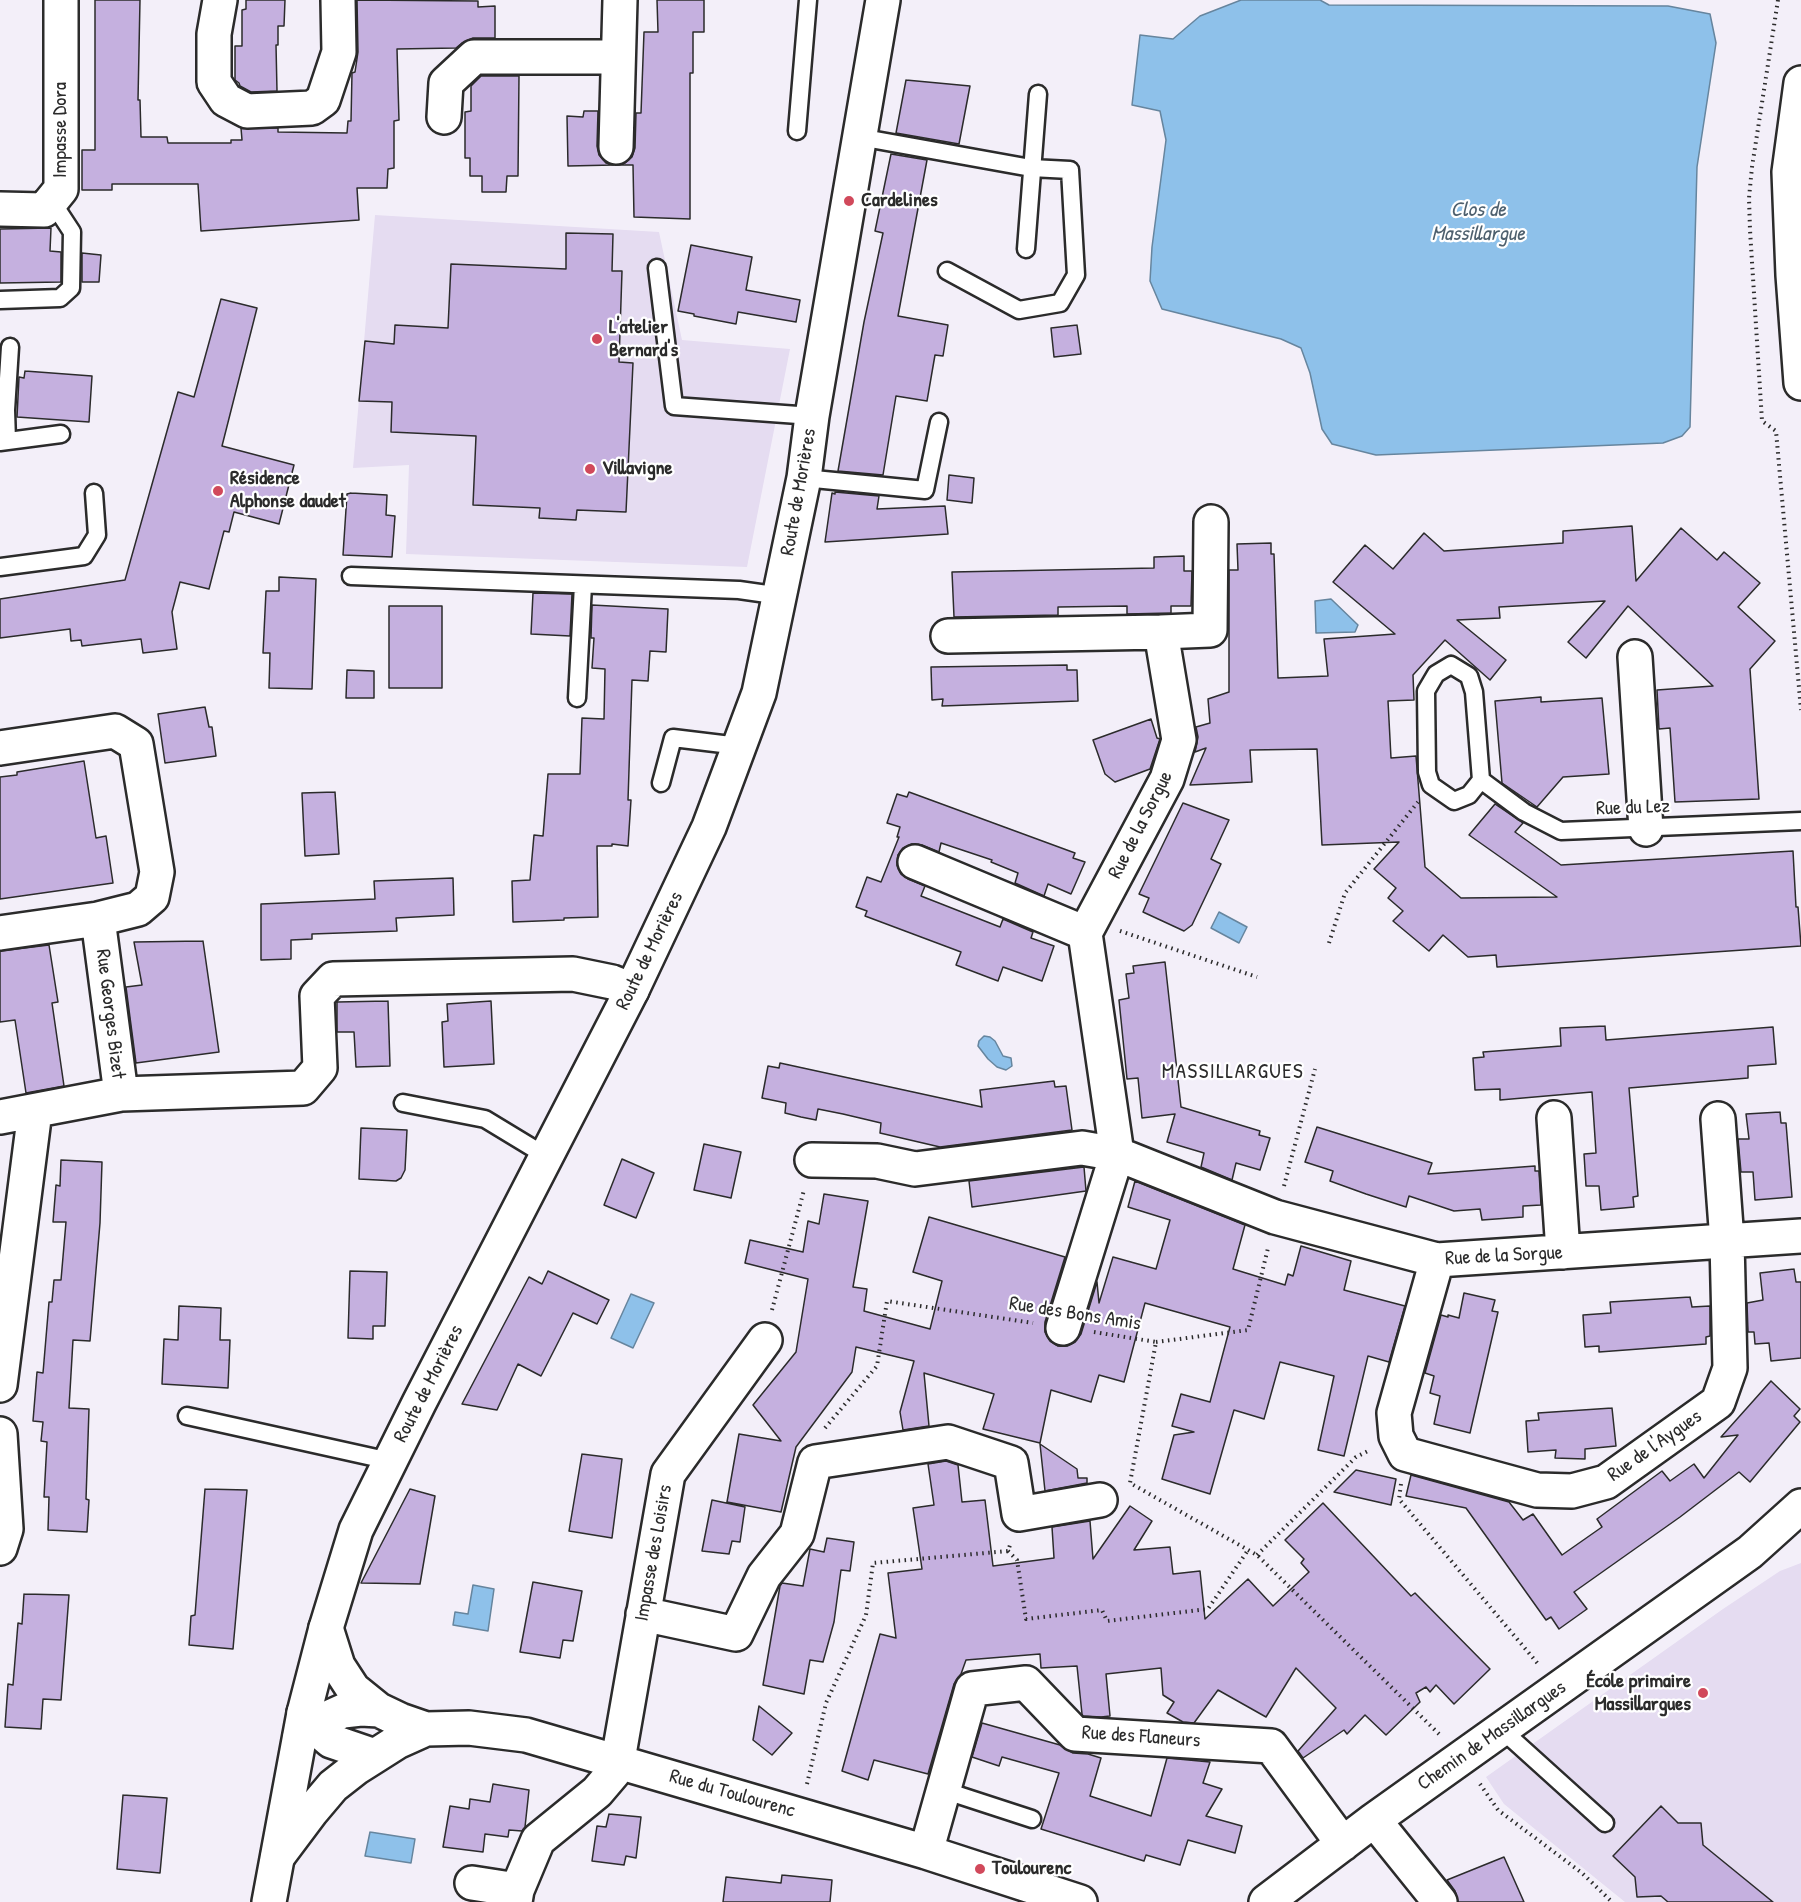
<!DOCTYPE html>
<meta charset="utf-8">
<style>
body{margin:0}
canvas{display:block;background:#f3eff9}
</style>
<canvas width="1801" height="1902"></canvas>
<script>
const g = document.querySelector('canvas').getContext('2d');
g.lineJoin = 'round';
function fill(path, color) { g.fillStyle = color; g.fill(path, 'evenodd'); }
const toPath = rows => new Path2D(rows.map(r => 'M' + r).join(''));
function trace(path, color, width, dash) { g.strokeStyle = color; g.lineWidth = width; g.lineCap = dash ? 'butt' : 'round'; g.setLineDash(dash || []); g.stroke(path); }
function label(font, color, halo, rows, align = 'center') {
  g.font = font + ' "Patrick Hand",sans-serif'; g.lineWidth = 4.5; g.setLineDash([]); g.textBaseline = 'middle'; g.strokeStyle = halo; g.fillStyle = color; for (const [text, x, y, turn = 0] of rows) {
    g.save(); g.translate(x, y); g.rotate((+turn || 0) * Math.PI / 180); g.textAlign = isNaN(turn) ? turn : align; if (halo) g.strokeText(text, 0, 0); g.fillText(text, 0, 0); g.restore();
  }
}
fill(toPath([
 [375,215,659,232,682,340,790,349,747,567,406,554,409,465,353,468],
 [1801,1563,1801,1902,1625,1902,1504,1804,1486,1777,1723,1609,1780,1571]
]), '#e5dcf1');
const water = toPath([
 [1241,0,1320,0,1329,5,1668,6,1710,14,1716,43,1697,167,1690,427,1682,436,1663,443,1376,455,1332,444,1322,429,1310,373,1301,348,1281,339,1162,309,1150,281,1152,247,1166,140,1160,111,1132,105,1140,35,1173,39,1200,16,1241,0],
 [1331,599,1358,625,1355,632,1316,633,1315,601,1331,599],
 [1219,912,1247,927,1239,943,1211,928,1219,912],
 [984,1036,990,1037,995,1041,1003,1056,1011,1058,1012,1066,1006,1070,997,1067,988,1059,978,1046,979,1041,984,1036],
 [631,1294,654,1303,633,1348,611,1338,631,1294],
 [473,1585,494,1589,488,1631,453,1625,455,1612,468,1614,473,1585],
 [370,1832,415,1839,411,1863,365,1856,370,1832]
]);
fill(water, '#8ec1ea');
trace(water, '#66859e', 1.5);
const building = toPath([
 [95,0,140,0,138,100,140,100,141,137,167,137,168,143,231,143,231,140,242,140,241,128,278,128,278,132,347,133,348,121,351,121,352,73,355,72,358,52,357,0,478,1,478,7,495,6,495,38,473,38,462,43,456,48,397,49,399,120,394,121,394,168,388,169,387,188,357,188,359,220,201,231,198,184,112,184,112,190,82,190,82,150,95,150,95,0],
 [246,0,285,0,284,26,278,26,278,45,276,45,277,91,251,92,240,86,239,83,235,80,235,46,242,46,242,10,246,9,246,0],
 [657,0,704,0,704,32,693,32,693,73,690,73,690,219,634,217,633,165,617,165,625,163,632,157,635,148,636,113,641,113,644,32,658,32,657,0],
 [481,76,519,76,518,176,507,176,506,192,482,192,482,176,470,176,470,158,465,158,465,112,471,111,471,86,481,76],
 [906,80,970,86,959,144,896,133,906,80],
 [584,111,598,111,597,146,599,155,606,163,614,165,568,166,567,116,583,117,584,111],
 [891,154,927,160,898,316,948,325,943,356,935,355,927,401,896,396,883,475,838,471,864,322,883,233,875,231,891,154],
 [51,228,50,251,61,252,61,282,0,283,0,229,51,228],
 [566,233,613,234,612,271,622,271,619,362,633,363,626,512,577,510,576,520,539,518,540,508,473,505,476,436,391,432,392,402,359,401,365,341,394,344,395,325,448,328,451,264,566,269,566,233],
 [691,245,752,257,746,290,800,300,796,322,738,312,736,324,694,316,694,314,678,311,691,245],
 [82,253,101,255,99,282,82,282,82,253],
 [221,299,257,308,222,446,294,465,279,524,234,512,229,532,224,531,209,589,180,582,172,612,177,649,143,653,141,639,82,646,81,640,71,641,70,629,0,638,0,599,125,580,178,392,194,397,221,299],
 [1077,325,1081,354,1054,357,1051,328,1077,325],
 [25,371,92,376,89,422,17,417,19,377,24,378,25,371],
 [949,475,974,478,972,503,947,500,949,475],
 [835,492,879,496,877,509,945,506,948,534,825,542,832,493,835,494,835,492],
 [351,493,387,495,386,515,395,516,392,557,343,555,347,494,351,493],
 [1632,526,1636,581,1681,528,1717,560,1724,552,1760,583,1738,607,1775,641,1750,669,1759,799,1675,802,1670,728,1659,729,1657,690,1713,686,1628,606,1586,658,1568,642,1605,601,1499,607,1500,618,1457,620,1506,660,1490,680,1445,640,1413,675,1414,700,1388,701,1391,758,1416,756,1425,867,1461,898,1557,897,1469,835,1495,804,1523,823,1515,832,1561,865,1793,851,1796,907,1798,907,1801,946,1497,967,1496,955,1468,957,1443,935,1429,951,1393,921,1403,911,1388,898,1396,888,1374,869,1399,842,1322,845,1317,749,1250,750,1252,782,1190,785,1206,748,1195,752,1198,737,1196,727,1210,723,1208,699,1229,692,1229,570,1238,570,1237,544,1271,543,1271,554,1274,554,1278,678,1328,676,1324,639,1395,634,1333,582,1365,545,1393,569,1424,533,1444,551,1563,543,1563,531,1632,526],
 [1184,556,1184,571,1192,571,1191,606,1171,606,1171,613,1127,614,1127,606,1058,607,1058,615,954,617,952,572,1154,568,1154,557,1184,556],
 [279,577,316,579,312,689,269,688,270,653,263,653,266,591,279,591,279,577],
 [533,593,572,594,570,636,531,634,533,593],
 [592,605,668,609,666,652,650,651,648,681,632,680,628,800,631,800,628,846,612,844,612,846,597,846,598,917,564,918,564,920,513,922,512,881,530,880,534,835,543,836,548,774,580,774,582,718,604,719,605,669,592,668,594,638,591,638,592,605],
 [389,606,442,606,442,688,389,688,389,606],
 [1067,665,1067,670,1077,670,1078,701,942,706,943,699,932,700,931,667,1067,665],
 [347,670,374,671,374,698,346,698,347,670],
 [1541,697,1541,702,1602,698,1609,774,1563,777,1537,807,1502,783,1495,701,1541,697],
 [205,707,209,727,212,727,216,756,165,763,158,714,205,707],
 [1151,719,1157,738,1160,739,1150,769,1115,782,1105,774,1093,740,1151,719],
 [84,761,96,838,106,836,113,883,0,899,0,777,17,775,17,772,84,761],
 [335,792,339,854,305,856,302,793,335,792],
 [909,792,1075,853,1073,858,1085,862,1071,894,1048,884,1044,896,1015,883,1018,873,991,862,992,860,941,843,939,852,922,845,912,844,903,848,898,855,897,865,901,874,908,879,925,886,921,896,1000,927,1003,919,1033,932,1031,938,1054,946,1042,981,1003,967,998,981,956,965,961,952,865,916,867,911,856,907,867,877,881,882,899,837,897,837,900,827,887,823,897,794,907,797,909,792],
 [1183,803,1229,820,1211,859,1221,864,1192,925,1184,931,1143,912,1149,898,1139,894,1183,803],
 [453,878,454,915,396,918,397,931,312,934,312,939,291,940,291,959,261,960,261,904,375,899,374,881,453,878],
 [203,941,219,1052,136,1063,126,987,142,985,134,942,203,941],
 [49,945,58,1002,52,1003,64,1086,26,1093,15,1020,0,1022,0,951,49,945],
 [1165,962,1181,1107,1260,1131,1259,1135,1270,1138,1260,1170,1236,1163,1232,1180,1201,1167,1204,1153,1167,1142,1175,1114,1142,1118,1138,1078,1127,1079,1119,1000,1129,998,1126,974,1134,973,1133,966,1165,962],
 [388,1001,390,1066,356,1067,354,1032,337,1032,337,1002,388,1001],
 [491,1001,494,1064,444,1067,442,1022,448,1021,447,1004,491,1001],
 [1605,1026,1606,1040,1773,1027,1776,1064,1748,1066,1748,1078,1629,1088,1638,1196,1633,1197,1634,1207,1601,1210,1599,1186,1586,1186,1584,1154,1596,1153,1592,1092,1500,1100,1500,1089,1475,1090,1473,1058,1484,1057,1483,1052,1561,1046,1560,1028,1605,1026],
 [780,1063,982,1107,980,1090,1054,1081,1055,1087,1066,1086,1072,1130,940,1147,880,1133,881,1123,843,1114,818,1109,816,1120,801,1117,785,1113,786,1103,762,1098,768,1066,779,1068,780,1063],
 [1780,1112,1781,1123,1786,1123,1792,1197,1755,1200,1753,1172,1741,1172,1738,1139,1749,1139,1746,1114,1780,1112],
 [1317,1127,1432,1163,1428,1174,1535,1166,1535,1171,1539,1171,1541,1205,1523,1206,1523,1217,1482,1220,1480,1209,1454,1211,1409,1196,1406,1207,1366,1194,1330,1181,1333,1171,1305,1162,1317,1127],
 [361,1128,407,1130,405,1170,401,1178,396,1181,359,1179,361,1128],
 [704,1144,741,1152,731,1198,694,1190,704,1144],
 [622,1159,654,1173,636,1218,604,1205,622,1159],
 [61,1160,102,1162,100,1223,90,1341,73,1340,69,1408,89,1409,86,1499,89,1500,87,1532,48,1530,49,1497,44,1497,47,1442,41,1441,43,1422,33,1421,37,1372,43,1373,49,1302,52,1302,54,1280,61,1280,66,1222,53,1222,56,1185,60,1186,61,1160],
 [1084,1167,1086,1191,972,1207,969,1181,1084,1167],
 [1135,1181,1245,1225,1233,1269,1285,1285,1288,1274,1293,1276,1301,1246,1351,1261,1344,1290,1405,1306,1389,1362,1368,1356,1344,1456,1318,1450,1334,1376,1280,1362,1264,1419,1234,1410,1210,1494,1162,1479,1174,1435,1194,1432,1172,1426,1181,1394,1210,1402,1230,1327,1145,1303,1124,1382,1099,1375,1091,1402,1051,1390,1040,1443,983,1429,994,1394,924,1373,929,1426,903,1430,900,1412,914,1361,856,1347,852,1372,796,1447,781,1512,727,1502,739,1434,781,1441,753,1405,796,1352,808,1279,745,1263,750,1240,803,1252,808,1221,819,1224,824,1194,868,1201,853,1287,867,1289,864,1311,930,1329,942,1281,913,1272,929,1217,1065,1257,1045,1322,1045,1332,1050,1341,1058,1346,1067,1346,1075,1342,1081,1334,1097,1282,1099,1303,1113,1257,1156,1269,1170,1220,1128,1207,1135,1181],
 [1794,1269,1796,1282,1801,1282,1801,1358,1771,1361,1769,1343,1755,1344,1754,1332,1748,1332,1747,1303,1763,1300,1760,1273,1794,1269],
 [350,1271,387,1272,385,1326,373,1326,373,1339,348,1338,350,1271],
 [548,1271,609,1300,597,1324,573,1313,541,1376,518,1364,497,1410,462,1404,529,1277,542,1284,548,1271],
 [1464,1293,1495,1300,1492,1311,1498,1312,1470,1433,1434,1424,1440,1396,1430,1393,1434,1376,1425,1373,1441,1315,1448,1317,1448,1315,1459,1318,1464,1293],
 [1690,1297,1692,1307,1710,1306,1710,1336,1706,1337,1706,1344,1599,1352,1599,1346,1585,1347,1583,1315,1611,1313,1610,1302,1690,1297],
 [179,1306,221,1308,220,1340,230,1340,228,1388,162,1384,164,1339,178,1340,179,1306],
 [1771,1381,1800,1409,1794,1416,1800,1422,1750,1482,1739,1472,1680,1517,1574,1592,1587,1609,1559,1629,1551,1617,1546,1620,1466,1508,1406,1496,1411,1475,1509,1502,1523,1520,1533,1514,1562,1555,1602,1527,1597,1519,1662,1471,1670,1481,1694,1464,1704,1478,1738,1435,1721,1437,1771,1381],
 [1612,1408,1616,1446,1585,1449,1585,1459,1555,1458,1556,1450,1528,1452,1526,1421,1539,1420,1538,1413,1612,1408],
 [1040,1444,1077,1469,1078,1478,1087,1478,1087,1483,1045,1491,1040,1444],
 [582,1454,622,1459,612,1538,569,1531,582,1454],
 [946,1461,958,1465,962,1502,985,1500,993,1566,1054,1558,1052,1527,1090,1521,1093,1559,1130,1506,1152,1521,1134,1550,1170,1547,1173,1574,1200,1571,1205,1619,1248,1579,1273,1606,1309,1572,1301,1563,1304,1559,1285,1540,1323,1503,1411,1596,1415,1593,1490,1669,1454,1704,1436,1685,1430,1692,1426,1687,1416,1693,1420,1702,1386,1735,1365,1715,1347,1734,1344,1730,1303,1758,1298,1751,1336,1708,1296,1668,1266,1717,1218,1690,1194,1723,1183,1722,1167,1713,1174,1702,1163,1695,1161,1668,1106,1674,1110,1716,1101,1717,1083,1716,1082,1714,1077,1666,1041,1668,1040,1654,966,1660,961,1674,954,1684,928,1774,874,1760,868,1780,842,1771,880,1634,896,1638,888,1573,922,1569,913,1508,934,1505,928,1464,946,1461],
 [1356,1470,1396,1479,1391,1505,1334,1492,1356,1470],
 [205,1489,247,1490,233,1649,189,1645,191,1616,195,1615,205,1489],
 [410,1489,435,1496,420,1584,361,1583,410,1489],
 [712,1500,745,1507,740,1542,732,1541,729,1554,702,1551,712,1500],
 [827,1538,854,1542,850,1571,841,1570,834,1622,823,1662,810,1660,804,1694,763,1685,780,1586,782,1583,803,1586,810,1549,824,1552,827,1538],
 [533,1582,582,1591,573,1641,563,1640,560,1658,520,1652,533,1582],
 [24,1594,69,1595,61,1700,43,1699,41,1729,5,1727,8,1684,13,1685,18,1623,22,1624,24,1594],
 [759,1706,792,1733,772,1755,753,1740,759,1706],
 [982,1723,1060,1745,1073,1753,1088,1754,1101,1758,1090,1796,1151,1816,1167,1758,1210,1762,1203,1783,1222,1789,1206,1816,1242,1826,1235,1853,1188,1840,1180,1865,1146,1855,1144,1861,1041,1829,1059,1773,1002,1757,999,1766,972,1757,982,1723],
 [493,1784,529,1790,525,1827,522,1831,509,1830,508,1837,485,1834,483,1852,443,1847,450,1806,469,1809,470,1799,490,1802,493,1784],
 [123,1795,167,1798,160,1873,117,1869,123,1795],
 [1661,1806,1678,1823,1701,1823,1703,1845,1773,1902,1668,1902,1661,1896,1637,1897,1635,1877,1613,1856,1661,1806],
 [609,1814,641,1817,636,1858,626,1856,624,1865,592,1861,597,1826,606,1827,609,1814],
 [1504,1857,1524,1902,1458,1902,1455,1891,1447,1880,1504,1857],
 [782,1875,832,1880,830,1902,723,1902,726,1877,781,1883,782,1875]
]);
fill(building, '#c5b0df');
trace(building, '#2b2b2b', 1.5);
const service = toPath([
 [797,131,808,0],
 [859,137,1031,168,1070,170,1076,275,1060,303,1019,310,947,271],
 [1026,249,1038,94],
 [657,268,674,406,812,416],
 [0,300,60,298,71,288,72,232,51,200],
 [7,441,6,410,10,347],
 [0,442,61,434],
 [804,478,925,490,939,422],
 [0,567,84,556,97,535,94,493],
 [351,576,739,590,781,596],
 [577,698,583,585],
 [1481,780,1469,795,1454,801,1431,785,1427,772,1426,691,1436,674,1451,665,1469,676,1474,692,1481,780,1524,812,1561,831,1801,821],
 [661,783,673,738,739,746],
 [403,1103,485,1119,546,1156],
 [187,1416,390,1461],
 [1501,1729,1605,1823],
 [943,1790,1032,1819]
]);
const minor = toPath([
 [220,0,214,34,214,82,226,100,247,111,312,108,323,100,339,52,338,0],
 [444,117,446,83,474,57,618,57],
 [616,147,620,0],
 [0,209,44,210,61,189,61,0],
 [1161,632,1210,630,1211,522],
 [948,636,1161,632,1179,740,1167,779,1085,933,1117,1154,1063,1328],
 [1635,657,1646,829],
 [0,748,115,731,136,744,157,872,152,897,138,909,98,919,0,933],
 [915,862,1085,933],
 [121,1094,303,1088,320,1068,317,996,333,979,573,974,612,982,632,990],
 [0,1117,121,1094,98,919],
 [1554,1118,1563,1252],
 [812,1160,877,1161,915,1169,1082,1148,1117,1154,1275,1217,1437,1260,1801,1236],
 [1437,1260,1394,1413,1396,1436,1405,1454,1537,1490,1572,1491,1606,1482,1718,1402,1730,1368,1727,1241,1718,1119],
 [0,1385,35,1111],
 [0,1434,6,1529,0,1548],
 [643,1614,736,1634,764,1576,797,1534,815,1462,948,1442,1011,1463,1019,1514,1100,1500],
 [326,1628,338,1666,353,1689,379,1710,400,1720,426,1729,469,1728,526,1735,926,1852,1080,1902],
 [304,1713,312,1725,331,1741,375,1756],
 [300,1737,312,1725,343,1711,361,1709,379,1710],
 [1374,1820,1440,1902],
 [926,1852,972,1689,1026,1683,1075,1734,1271,1746,1343,1844],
 [278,1856,311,1812,333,1786,356,1768,375,1756,397,1742,426,1729],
 [472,1883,517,1890],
 [515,1902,517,1890,538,1840,597,1792,614,1772,618,1760,668,1474,765,1340],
 [1266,1902,1374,1820,1750,1552,1801,1506]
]);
const tertiary = toPath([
 [1801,83,1789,172,1793,275,1801,383]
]);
const secondary = toPath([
 [269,1902,304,1713,326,1628,356,1530,419,1403,632,990,709,827,759,693,804,478,812,416,883,0]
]);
trace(service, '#2b2b2b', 21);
trace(minor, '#2b2b2b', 38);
trace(tertiary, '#2b2b2b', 38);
trace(secondary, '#2b2b2b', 38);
trace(toPath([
 [1778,0,1752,167,1749,198,1750,230,1762,421,1776,431,1801,710],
 [1120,931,1257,977],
 [1329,943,1345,893,1418,802],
 [1284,1186,1315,1069],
 [772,1310,804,1190],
 [1094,1332,1156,1342,1130,1483,1257,1555,1439,1734],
 [1156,1342,1248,1330,1268,1248],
 [825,1428,877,1366,887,1301,1033,1323],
 [1401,1484,1399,1499,1539,1665],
 [1008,1551,1017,1560,1026,1619,1102,1610,1107,1621,1208,1609,1248,1550],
 [1257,1555,1356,1457,1368,1451],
 [807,1784,826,1703,866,1615,873,1563,1008,1551,1011,1542],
 [1480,1784,1498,1810,1582,1873,1612,1902]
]), '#2b2b2b', 4, [1.5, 4.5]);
trace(service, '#fff', 16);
trace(minor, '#fff', 33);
trace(tertiary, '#fff', 33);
trace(secondary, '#fff', 33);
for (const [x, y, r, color] of [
 [849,201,6,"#d1495b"],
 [597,339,6,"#d1495b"],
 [590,469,6,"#d1495b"],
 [218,491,6,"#d1495b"],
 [1703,1693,6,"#d1495b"],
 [980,1869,6,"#d1495b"]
]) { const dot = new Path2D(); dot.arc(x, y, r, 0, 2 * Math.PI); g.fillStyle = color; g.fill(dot); trace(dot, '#fff', 2); }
label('20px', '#2b2b2b', '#fff', [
 ["Impasse Dora",61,130,-90],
 ["Route de Morières",799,492,-80],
 ["Rue du Lez",1633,808,-2],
 ["Rue de la Sorgue",1141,825,-63],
 ["Route de Morières",650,951,-64],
 ["Rue Georges Bizet",110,1014,83],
 ["Rue de la Sorgue",1504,1256,-3],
 ["Rue des Bons Amis",1075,1314,9],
 ["Route de Morières",429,1384,-63],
 ["Rue de l'Aygues",1655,1446,-35],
 ["Impasse des Loisirs",654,1553,-80],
 ["Chemin de Massillargues",1492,1736,-35],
 ["Rue des Flaneurs",1141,1737,4],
 ["Rue du Toulourenc",732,1794,16]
]);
label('bold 20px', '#2b2b2b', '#fff', [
 ["Cardelines",861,201],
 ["L'atelier",609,328],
 ["Bernard's",609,351],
 ["Villavigne",602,469],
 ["Résidence",230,479],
 ["Alphonse daudet",230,502],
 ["École primaire",1691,1682,"right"],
 ["Massillargues",1691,1705,"right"],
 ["Toulourenc",992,1869]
], 'left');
label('italic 21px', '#4e606e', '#fff', [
 ["Clos de",1478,210],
 ["Massillargue",1478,234]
]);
g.letterSpacing = '1.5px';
label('21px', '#2b2b2b', '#fff', [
 ["MASSILLARGUES",1233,1072]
]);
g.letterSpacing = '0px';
</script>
